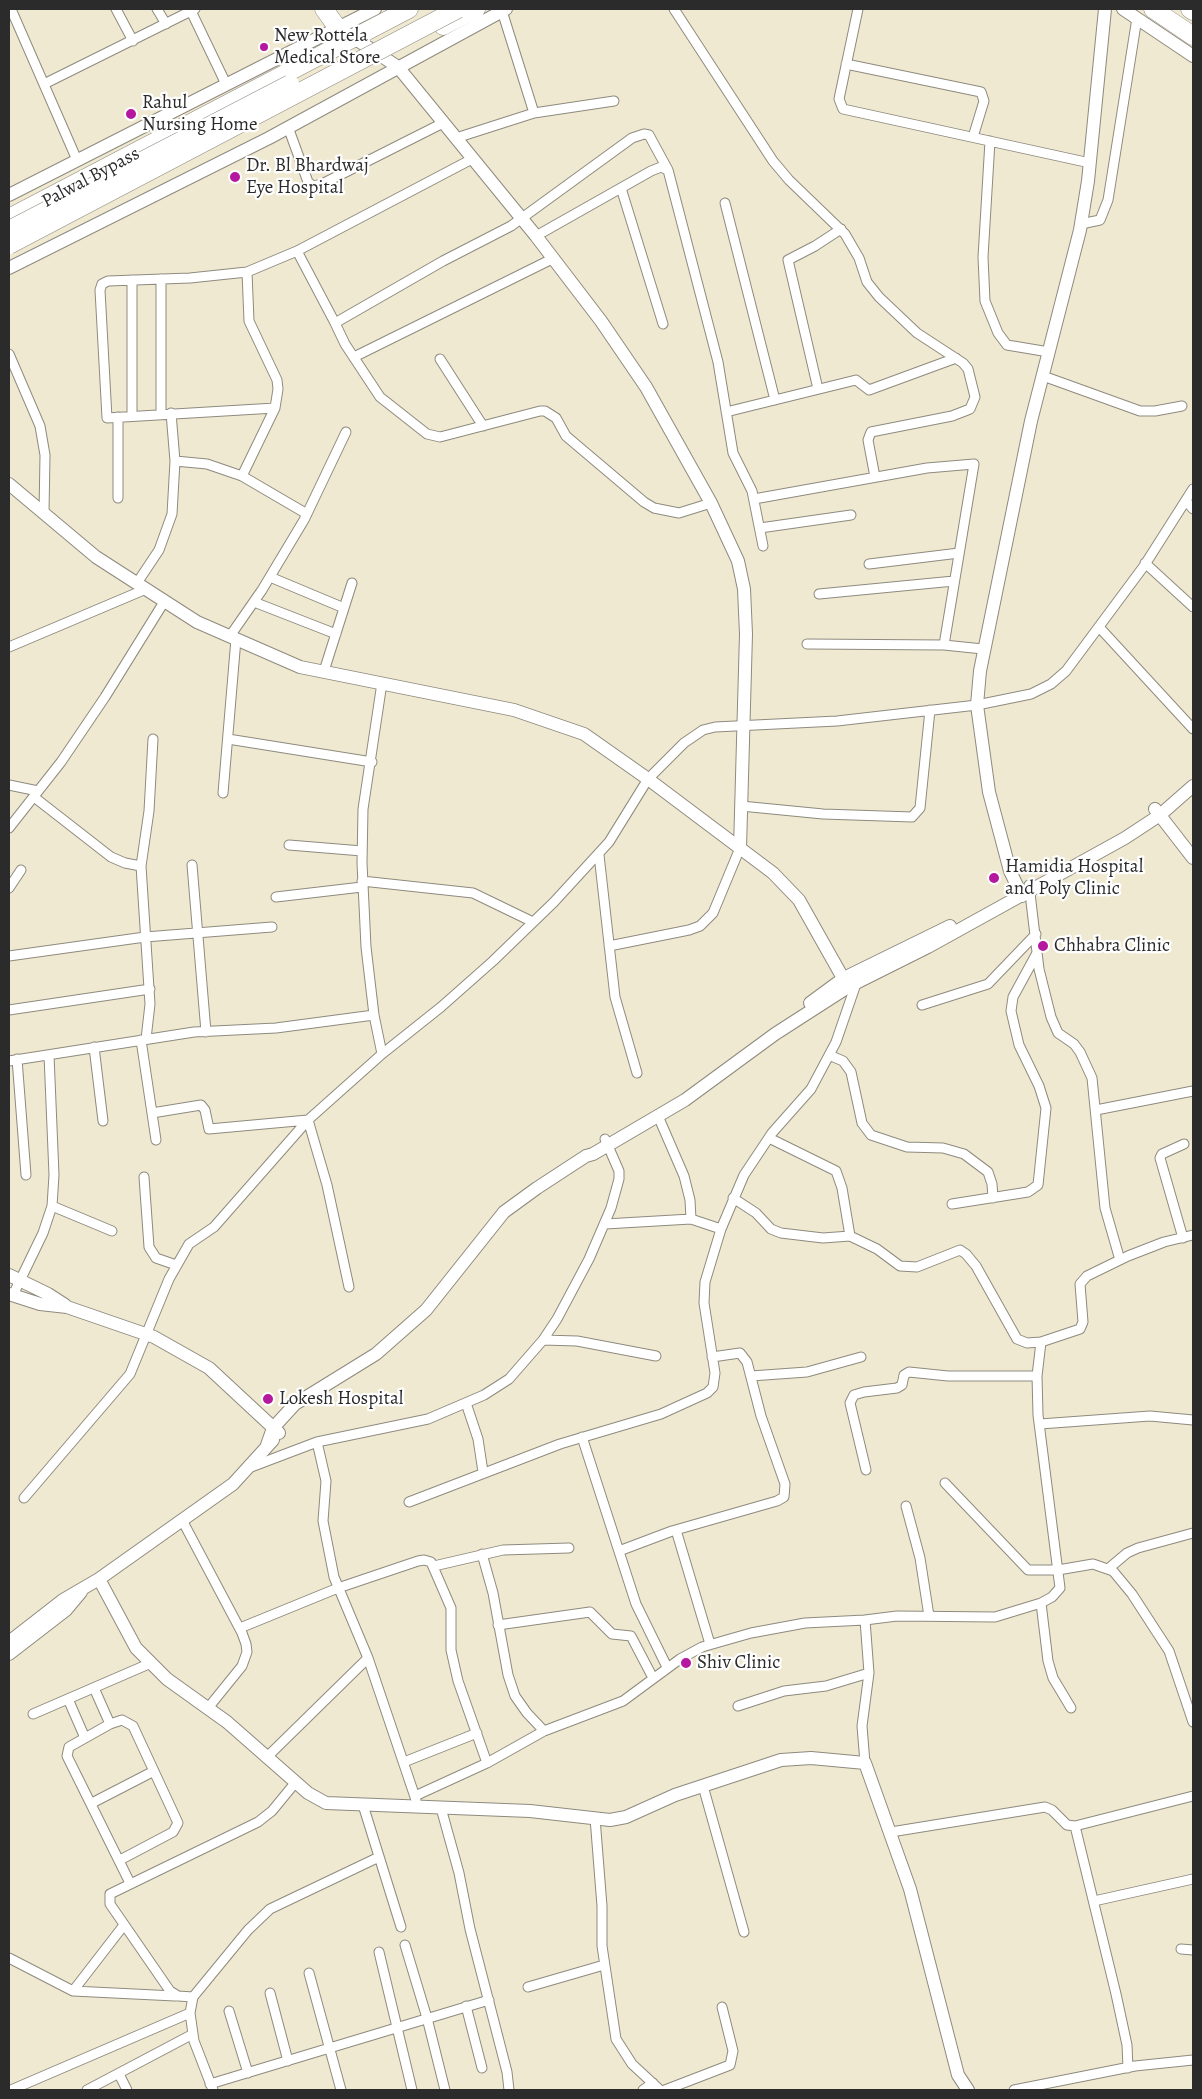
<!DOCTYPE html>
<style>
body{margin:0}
#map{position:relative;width:1202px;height:2099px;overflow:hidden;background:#f0e9d1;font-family:Alegreya,serif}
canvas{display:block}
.frame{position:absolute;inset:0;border:10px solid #2b2b2b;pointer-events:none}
</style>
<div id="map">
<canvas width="1202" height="2099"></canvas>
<div class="frame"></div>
</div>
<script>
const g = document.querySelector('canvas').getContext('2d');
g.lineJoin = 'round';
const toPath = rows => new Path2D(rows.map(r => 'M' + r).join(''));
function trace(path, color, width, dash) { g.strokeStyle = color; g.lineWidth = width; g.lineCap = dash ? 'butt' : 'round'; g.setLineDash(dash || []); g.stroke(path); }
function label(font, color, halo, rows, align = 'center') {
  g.font = font + ' Alegreya,serif'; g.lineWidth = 4.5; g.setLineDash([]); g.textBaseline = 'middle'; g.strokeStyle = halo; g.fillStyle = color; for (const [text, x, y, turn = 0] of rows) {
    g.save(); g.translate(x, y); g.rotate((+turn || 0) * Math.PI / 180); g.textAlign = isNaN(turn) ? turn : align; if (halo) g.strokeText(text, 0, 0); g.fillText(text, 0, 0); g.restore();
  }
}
const street = toPath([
 [11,9,77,160],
 [116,9,133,41],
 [157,9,166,24],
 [190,9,226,84],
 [674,9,773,161,789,180,845,234,859,258,867,282,879,297,917,333,963,363,968,369,975,397,970,409,952,416,871,432,868,440,875,477],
 [858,9,839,99,843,109,1090,163],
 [502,11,534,113],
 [846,64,981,92,984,101,973,137],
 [44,84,195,9],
 [288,127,308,182,313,186,322,184,443,123],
 [456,138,534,113,614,101],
 [990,141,983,257,985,301,998,333,1007,345,1049,352],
 [668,170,649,135,644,134,632,138,511,226,443,261,335,323,345,344,380,397,427,434,440,437,540,411,545,411,556,418,566,436,644,502,654,508,679,513,711,503],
 [621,188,663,324],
 [725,203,775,400],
 [1081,224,1100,220,1108,200,1137,18],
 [536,236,651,171,661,167,668,170,718,362,733,453,752,491,763,546],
 [297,251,335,323],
 [9,354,40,426,45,455,44,513],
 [354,357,552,259],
 [440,359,483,426],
 [1043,376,1140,411,1155,411,1182,406],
 [818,389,788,260,815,246,841,229],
 [275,408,107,418,100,290,102,284,108,281,190,278,247,272,297,251,472,159],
 [726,412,856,380,869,390,956,358],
 [161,414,161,279],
 [132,416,132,280],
 [175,461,207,464,242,476,307,514],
 [242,476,275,408,278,389,277,380,249,321,247,272],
 [118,498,118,417],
 [754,499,927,468,974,464,944,645],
 [1186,501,1193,509],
 [760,528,851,515],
 [1145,563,1193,607],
 [869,564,959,553],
 [270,577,344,608],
 [137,583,159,550,172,514,175,461,171,413],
 [819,594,954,581],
 [254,602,336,634],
 [1099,627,1193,729],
 [230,636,262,590,304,520,346,432],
 [807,644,944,645,983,649],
 [9,647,146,589],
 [324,671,352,583],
 [382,683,363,809,362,863,366,947,374,1015,382,1054],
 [228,739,372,762],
 [9,785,38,791],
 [223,793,236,639],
 [34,797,111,857,125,863,141,866,150,1004,146,1039],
 [741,806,823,814,912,817,920,808,930,710],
 [9,828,61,762,105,697,164,602],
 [289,845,362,851],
 [599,855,615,997,637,1073],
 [192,865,206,1032],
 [141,866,149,811,153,739],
 [362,881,473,893,533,922],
 [1029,885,1039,969,1051,1017,1058,1033,1074,1044,1080,1052,1092,1078,1105,1208,1120,1260],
 [9,888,21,870],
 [276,897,362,887],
 [609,946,689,930,700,926,713,913,740,848],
 [9,956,145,937,272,927],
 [922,1005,988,984,1036,934],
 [9,1010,150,989],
 [141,1040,156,1140],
 [94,1047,103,1121],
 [829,1055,843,1061,851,1072,862,1123,871,1135,907,1147,943,1148,964,1154,988,1172,992,1184,993,1198],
 [17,1059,26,1175],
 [9,1061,194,1032,276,1028,374,1015],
 [1096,1110,1193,1091],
 [152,1113,201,1105,205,1110,209,1129,308,1120,327,1185,349,1287],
 [658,1116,684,1176,690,1200,691,1219],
 [769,1138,836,1171,842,1188,850,1236],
 [144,1177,149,1247,156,1258,176,1265],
 [733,1198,756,1213,771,1229,781,1233,823,1238,850,1236,877,1249,900,1266,917,1267,960,1250,966,1254,976,1266,1017,1339,1027,1343,1041,1342,1080,1329,1083,1322,1080,1284,1087,1276,1128,1256,1164,1242,1193,1235],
 [952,1204,1028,1192,1038,1185,1046,1108,1039,1086,1019,1045,1011,1011,1013,997,1037,953],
 [52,1206,112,1231],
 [605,1224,691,1219,721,1229],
 [1183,1238,1160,1158,1162,1154,1184,1144],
 [13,1295,43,1233,52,1206,54,1175,49,1055],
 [543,1340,577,1341,656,1356],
 [751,1376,807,1372,861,1357],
 [466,1403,478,1439,483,1472],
 [1040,1424,1150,1416,1193,1420],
 [582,1437,636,1604,667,1667],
 [317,1442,326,1481,323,1521,334,1577,368,1658,416,1800],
 [251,1467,317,1442,428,1419,484,1395,509,1379,543,1340,557,1319,589,1259,611,1208,619,1179,619,1171,605,1139],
 [866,1470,850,1403,854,1395,864,1392,897,1388,902,1385,904,1375,909,1372,948,1376,1037,1376],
 [945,1483,1028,1570,1058,1570,1093,1564,1113,1571,1132,1594,1169,1651,1193,1722],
 [24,1498,130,1374,169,1279,189,1244,214,1227,308,1120,382,1054,441,1007,493,961,554,902,609,842,648,779,684,743,703,730,715,727,837,721,977,705,1031,694,1051,684,1066,671,1144,566,1193,489],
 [409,1502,560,1444,661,1414,707,1393,713,1387,715,1373,704,1303,705,1282,721,1229,744,1175,772,1133,811,1089,836,1042,857,981],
 [906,1506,920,1558,929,1616],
 [182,1520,242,1633,246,1644,247,1652,242,1666,208,1708],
 [676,1530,710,1644],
 [619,1551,672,1531,777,1501,784,1497,785,1484,761,1416,747,1362,740,1353,712,1357],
 [482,1554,493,1593,508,1675,515,1696,527,1713,544,1731],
 [434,1566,503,1550,569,1548],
 [1108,1569,1127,1553,1138,1548,1193,1533],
 [1041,1603,1048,1661,1053,1678,1071,1708],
 [498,1625,590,1612,612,1634,631,1636,653,1678],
 [240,1628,338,1588,418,1561,424,1560,431,1562,451,1608,451,1650,458,1681,487,1763],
 [94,1688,110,1724,69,1747,67,1756,130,1883],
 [68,1699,85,1738],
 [738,1706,784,1691,826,1686,869,1673],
 [33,1714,151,1663],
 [110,1724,122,1720,133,1726,178,1823,173,1832,120,1860],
 [266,1758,368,1658],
 [404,1762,477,1733],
 [865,1763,862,1726,869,1673,865,1620,897,1616,995,1617,1041,1603,1052,1597,1060,1588,1038,1415,1037,1376,1041,1342],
 [703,1786,744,1932],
 [415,1796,487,1763,544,1731,623,1701,680,1659,702,1647,751,1633,805,1623,865,1620],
 [92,1803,154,1771],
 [363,1805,401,1927],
 [441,1808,459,1873,470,1929,507,2072,509,2090],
 [595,1818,602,1906,602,1946,616,2039,632,2064,660,2090],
 [1075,1826,1116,1994,1127,2045,1128,2068],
 [891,1832,1045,1807,1052,1810,1067,1825,1075,1826,1193,1796],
 [1094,1901,1193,1879],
 [405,1945,427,2018,445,2090],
 [1181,1949,1193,1950],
 [379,1952,412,2090],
 [9,1958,73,1991,175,1996],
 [309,1973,341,2090],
 [528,1987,604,1965],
 [73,1991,124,1925],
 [270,1993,288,2061],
 [193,1997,178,1996,170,1991,110,1904,110,1894,258,1822,272,1811,295,1783],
 [466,2006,482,2068],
 [229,2011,248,2073],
 [119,2074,127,2090],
 [210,2084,489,2000],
 [11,2090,190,2013],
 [87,2090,193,2034],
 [213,2090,194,2041,190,2013,193,1997,248,1930,270,1909,379,1857],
 [643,2090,653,2083],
 [665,2090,730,2065,733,2051,722,2007],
 [1014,2090,1135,2066,1193,2060]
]);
const secondary = toPath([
 [1123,9,1193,56],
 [348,34,398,67,536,236,601,321,646,387,711,503,738,561,744,589,746,634,740,848],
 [9,195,375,9],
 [9,268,269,138,506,9],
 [9,484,96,557,197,622,300,667,514,710,584,734,648,779,773,873,799,900,848,987],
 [1155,809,1193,858],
 [1022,896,1010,871,989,792,977,705,980,671,1031,421,1080,230,1088,181,1105,9],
 [810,1003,844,978,950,926],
 [9,1275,48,1294,65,1305],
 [9,1294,40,1304,67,1307,154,1337,209,1368,279,1433],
 [267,1445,273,1428,295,1404,376,1354,426,1310,504,1212,537,1188,586,1156,593,1154,685,1100,775,1034,848,987,928,947,1125,838,1160,815,1193,786],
 [99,1579,136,1648,167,1679,227,1722,308,1793,326,1803,530,1811,610,1820,626,1817,675,1795,781,1760,811,1758,865,1763,910,1889,958,2075,968,2090],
 [9,1642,63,1600,99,1579,233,1484,273,1440],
 [9,1654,66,1610,81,1592]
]);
const highway = toPath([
 [324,9,337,27],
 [1153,9,1193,36],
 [1190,9,1193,11],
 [443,26,476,9],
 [9,218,409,9]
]);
trace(street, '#8e8a7e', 11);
trace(secondary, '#8e8a7e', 14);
trace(highway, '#8e8a7e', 19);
trace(street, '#fff', 9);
trace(secondary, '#fff', 12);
trace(highway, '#fff', 18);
const highwayBridge = toPath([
 [9,230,290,84],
 [9,245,458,9]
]);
trace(highwayBridge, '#8e8a7e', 19, []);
trace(highwayBridge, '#fff', 18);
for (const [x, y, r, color] of [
 [264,47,5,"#b5179e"],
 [131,114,6,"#b5179e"],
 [235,177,6,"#b5179e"],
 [994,878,6,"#b5179e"],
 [1043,946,6,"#b5179e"],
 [268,1399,6,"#b5179e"],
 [686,1663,6,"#b5179e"]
]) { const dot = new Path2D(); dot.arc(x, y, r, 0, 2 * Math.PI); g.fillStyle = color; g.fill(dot); trace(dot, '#fff', 2); }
label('19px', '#2b2b2b', '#fff', [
 ["New Rottela",274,36],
 ["Medical Store",274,58],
 ["Rahul",142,103],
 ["Nursing Home",142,125],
 ["Dr. Bl Bhardwaj",246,166],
 ["Eye Hospital",246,188],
 ["Hamidia Hospital",1005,867],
 ["and Poly Clinic",1005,889],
 ["Chhabra Clinic",1054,946],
 ["Lokesh Hospital",279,1399],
 ["Shiv Clinic",697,1663]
], 'left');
label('19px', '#2b2b2b', '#fff', [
 ["Palwal Bypass",91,178,-28]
]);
</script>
